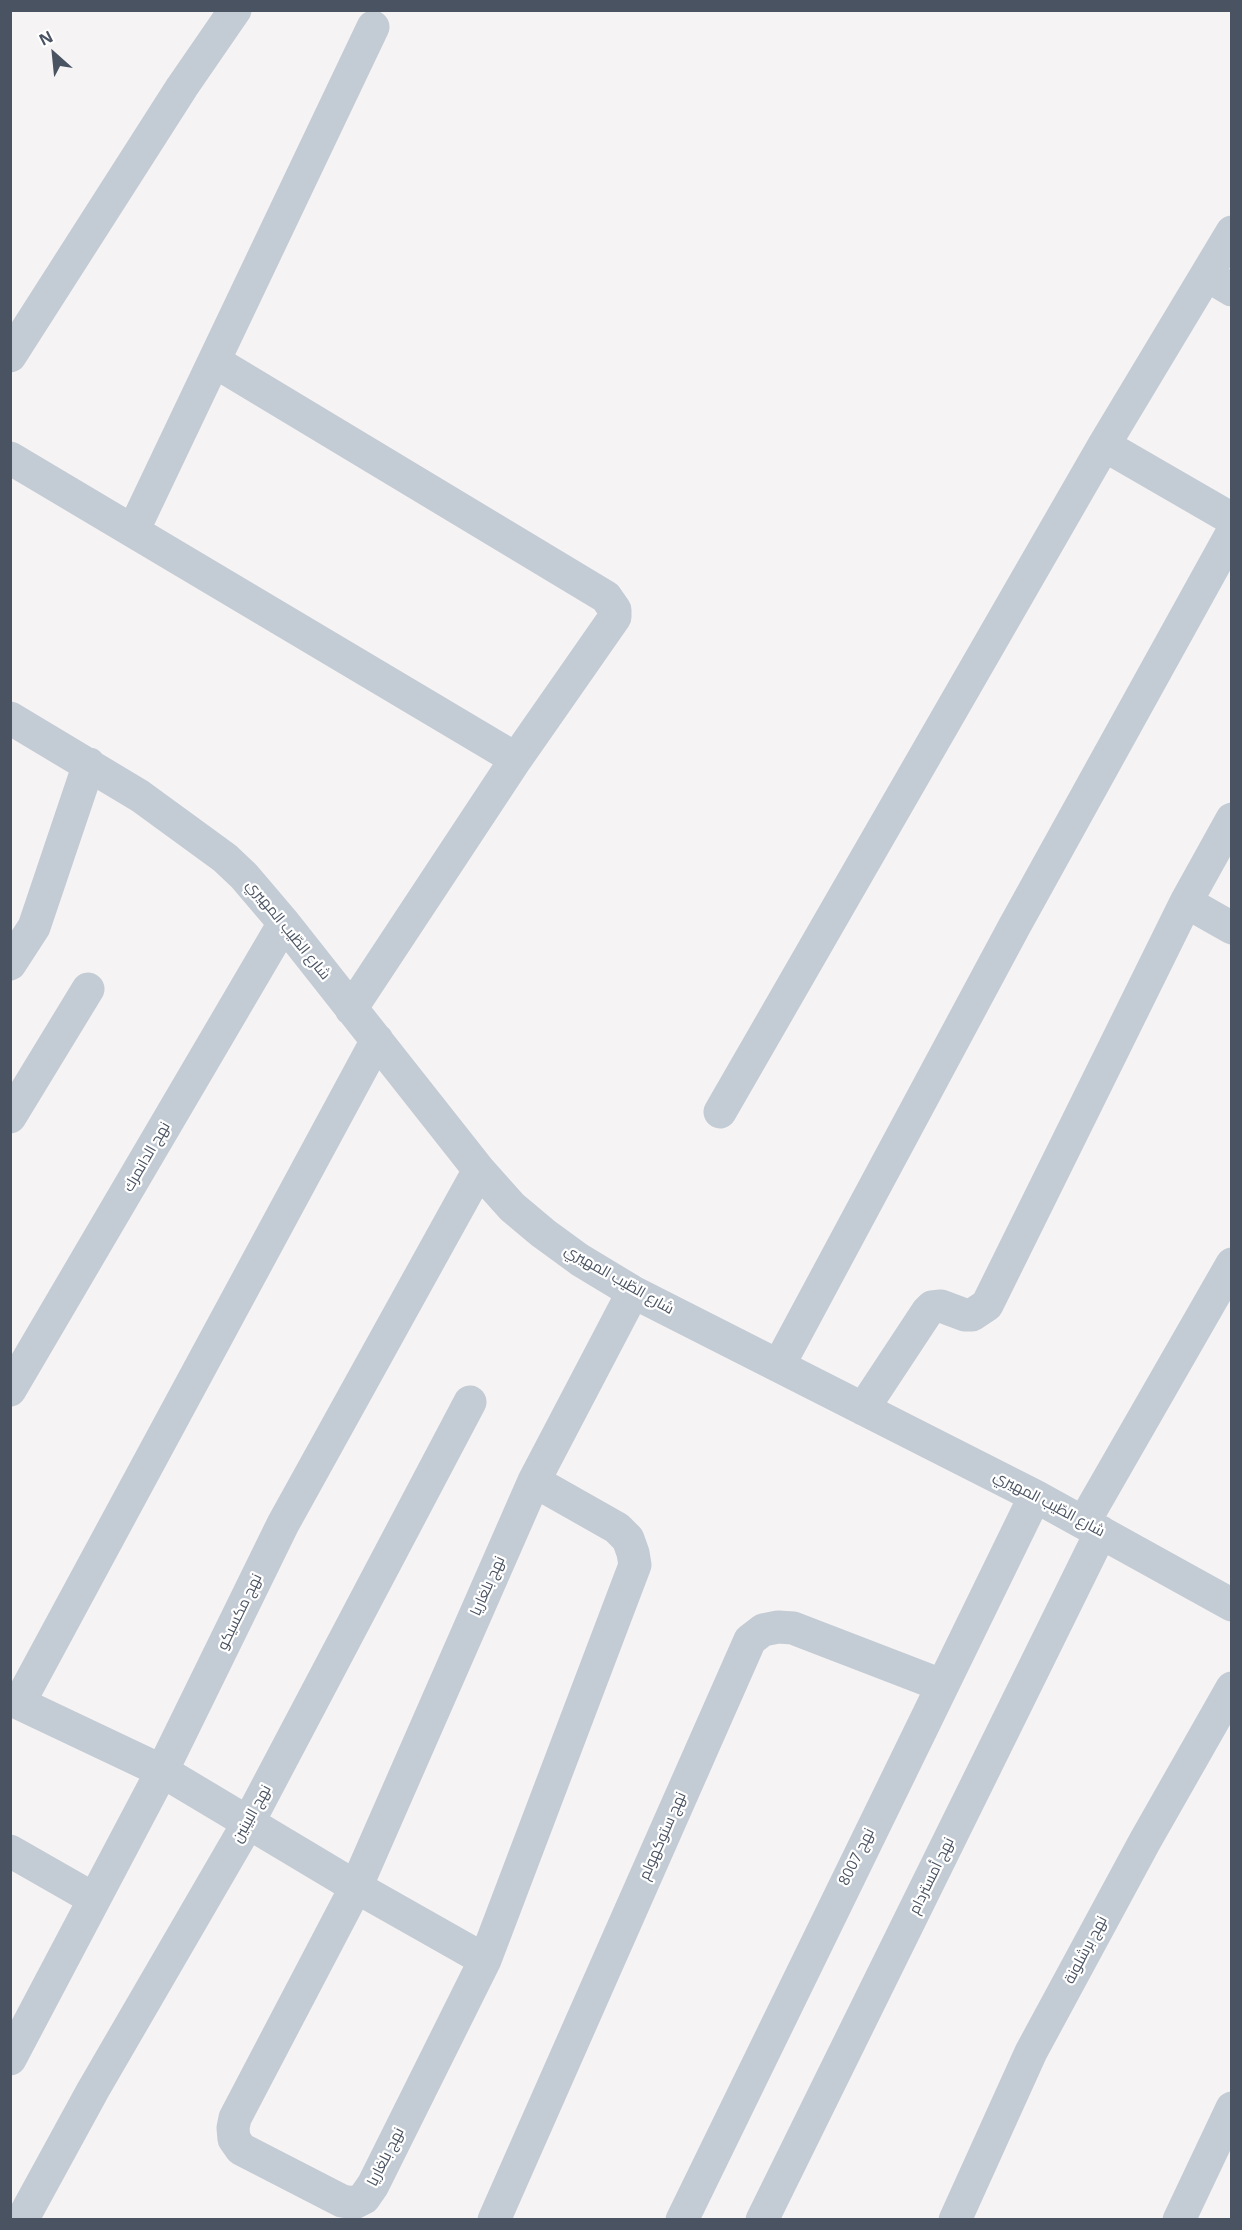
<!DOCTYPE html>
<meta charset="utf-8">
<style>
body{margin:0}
#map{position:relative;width:1242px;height:2230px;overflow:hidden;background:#f5f3f3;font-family:"Open Sans",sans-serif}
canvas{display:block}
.frame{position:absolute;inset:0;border:12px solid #4a5361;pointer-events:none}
.north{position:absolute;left:24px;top:24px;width:60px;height:60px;-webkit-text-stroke:4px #fff;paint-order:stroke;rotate:333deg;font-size:16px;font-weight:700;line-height:24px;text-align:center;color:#4a5361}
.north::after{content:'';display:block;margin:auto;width:21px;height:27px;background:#4a5361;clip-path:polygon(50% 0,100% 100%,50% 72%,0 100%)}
</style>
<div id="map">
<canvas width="1242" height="2230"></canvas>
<div class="frame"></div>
<div class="north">N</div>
</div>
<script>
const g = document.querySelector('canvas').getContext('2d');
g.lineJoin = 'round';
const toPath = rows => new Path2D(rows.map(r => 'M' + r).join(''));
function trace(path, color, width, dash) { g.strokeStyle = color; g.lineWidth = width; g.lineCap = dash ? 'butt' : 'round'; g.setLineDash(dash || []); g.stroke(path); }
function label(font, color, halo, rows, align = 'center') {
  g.font = font + ' "Open Sans",Cairo,sans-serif'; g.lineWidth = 4.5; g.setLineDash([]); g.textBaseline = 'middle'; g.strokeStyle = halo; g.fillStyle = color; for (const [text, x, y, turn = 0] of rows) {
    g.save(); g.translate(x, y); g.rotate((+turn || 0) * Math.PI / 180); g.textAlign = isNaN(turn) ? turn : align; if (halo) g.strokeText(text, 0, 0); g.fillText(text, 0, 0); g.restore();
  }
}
trace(toPath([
 [1207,275,1232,290],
 [10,356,182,87,235,10],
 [214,361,606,597,615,610,615,617,516,759,351,1009],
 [1104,445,1232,519],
 [10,458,516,759],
 [133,531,373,27],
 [10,718,140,796,225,858,244,876,284,923,479,1170,512,1207,543,1233,580,1260,633,1292,1035,1496,1232,1605],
 [1186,902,1232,928],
 [10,964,34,927,89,764],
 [720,1112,1104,445,1232,232],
 [10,1117,88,989],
 [779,1365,1014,927,1232,533],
 [10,1390,284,923],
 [863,1409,927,1312,932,1307,941,1306,965,1315,972,1315,987,1305,1186,902,1232,819],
 [1084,1522,1232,1264],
 [10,1699,162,1771,356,1887,485,1960,373,2185,364,2198,354,2203,342,2201,241,2149,234,2139,233,2128,235,2118,356,1887,534,1481,633,1292],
 [19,1703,377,1040],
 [10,1851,94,1899],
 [485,1960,635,1565,633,1553,628,1539,617,1528,534,1481],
 [10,2059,162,1771,283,1524,479,1170],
 [22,2220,93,2090,248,1823,470,1402],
 [494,2220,750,1640,763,1630,778,1627,793,1628,941,1685],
 [682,2220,1035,1496],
 [762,2220,1101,1532],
 [955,2220,1031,2052,1145,1841,1232,1688],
 [1179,2220,1232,2108]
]), '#c3cbd4', 33);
label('15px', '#4a5361', '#fff', [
 ["شارع الطّيب المهيري",288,930,51],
 ["نهج الدانمرك",147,1157,-60],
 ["شارع الطّيب المهيري",619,1280,30],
 ["شارع الطّيب المهيري",1049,1504,28],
 ["نهج بلغاريا",488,1586,-66],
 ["نهج مكسيكو",240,1612,-64],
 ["نهج البينين",252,1814,-61],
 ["نهج ستوكهولم",663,1836,-66],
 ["نهج 8007",857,1857,-64],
 ["نهج أمستردام",932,1876,-64],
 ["نهج برشلونة",1086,1950,-62],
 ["نهج بلغاريا",386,2157,-63]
]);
</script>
